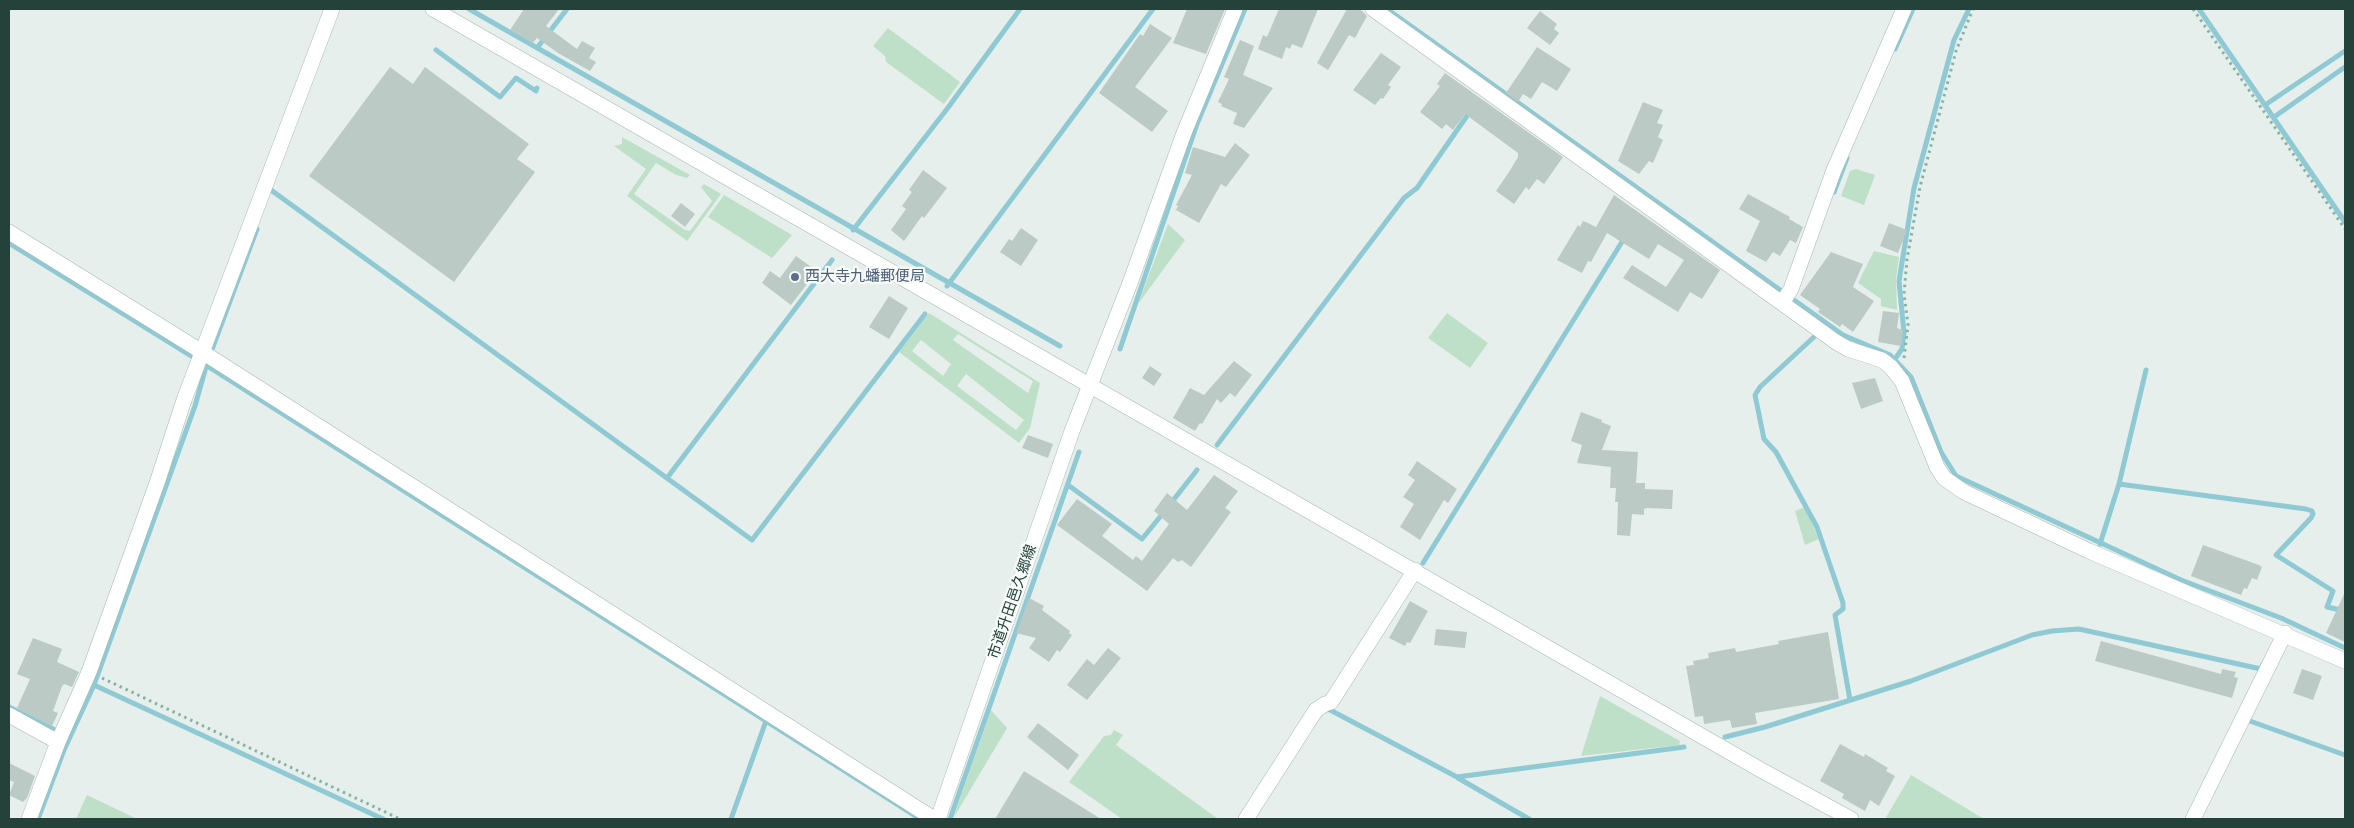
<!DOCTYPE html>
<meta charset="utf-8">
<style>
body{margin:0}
#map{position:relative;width:2354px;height:828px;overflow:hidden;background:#e6efeb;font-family:Signika,sans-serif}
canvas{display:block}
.frame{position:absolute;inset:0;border:10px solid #24423a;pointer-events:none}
</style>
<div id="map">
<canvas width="2354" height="828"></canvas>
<div class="frame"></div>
</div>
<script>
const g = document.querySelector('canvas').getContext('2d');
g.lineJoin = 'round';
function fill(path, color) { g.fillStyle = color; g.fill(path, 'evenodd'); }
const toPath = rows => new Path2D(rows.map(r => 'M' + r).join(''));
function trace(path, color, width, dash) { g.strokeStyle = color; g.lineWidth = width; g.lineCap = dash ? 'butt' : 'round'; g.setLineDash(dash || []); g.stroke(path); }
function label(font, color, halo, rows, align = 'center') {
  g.font = font + ' Signika,"Noto Sans JP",sans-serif'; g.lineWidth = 4.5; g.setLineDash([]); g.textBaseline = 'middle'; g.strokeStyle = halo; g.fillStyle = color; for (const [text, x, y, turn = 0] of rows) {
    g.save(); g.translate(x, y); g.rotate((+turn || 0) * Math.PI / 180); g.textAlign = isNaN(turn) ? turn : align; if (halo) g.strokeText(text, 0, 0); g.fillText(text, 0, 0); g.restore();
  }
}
fill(toPath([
 [888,28,960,82,944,104,886,62,885,56,873,46],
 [622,137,690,175,687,178,676,175,656,163,634,194,685,230,690,231,712,201,701,187,704,184,721,194,687,241,627,196,646,169,614,146,622,144],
 [1856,169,1875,175,1864,205,1841,196,1850,171],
 [724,195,792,235,772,258,708,217],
 [1168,224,1185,240,1138,304],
 [1874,251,1899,257,1896,279,1897,310,1881,306,1881,299,1858,283],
 [929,313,1040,383,1030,428,1019,443,899,352],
 [958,334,1033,381,1028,393,953,340],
 [921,340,951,364,943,376,912,351],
 [966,374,1024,420,1016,430,957,386],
 [1447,313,1488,343,1470,368,1428,338],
 [1805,507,1819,539,1805,545,1795,511],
 [1600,696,1680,741,1679,745,1581,756],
 [991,710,1007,728,953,819],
 [1114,730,1123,735,1116,745,1218,819,1122,819,1069,782,1104,736,1111,735],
 [1911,775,1984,819,1885,819],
 [87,795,137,819,76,819]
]), '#bfe0c8');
trace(toPath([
 [469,9,1060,346],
 [1387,9,1843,335,1890,355,1911,377,1941,452,1956,476,2181,580,2281,618,2345,648],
 [2199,9,2345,222],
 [537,48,567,9],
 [1895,49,1913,9],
 [436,50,500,97,516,78,536,91,537,88],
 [2265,105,2345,51],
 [2274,117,2345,67],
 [271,190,752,540,925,314],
 [1834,192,1847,158],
 [853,230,947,109,1020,9],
 [9,243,206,365,920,819],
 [947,286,1153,9],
 [1815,336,1760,387,1755,395,1764,439,1776,452,1817,527,1843,603,1843,609,1835,615,1850,700],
 [1120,349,1197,124,1245,9],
 [210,355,257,229],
 [1895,359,1902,349,1904,333,1899,281,1914,188,1954,40,1969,9],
 [1217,445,1404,198,1417,188,1471,110],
 [667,478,832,260],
 [2119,484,2146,370],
 [1068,485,1142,539,1164,512],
 [1171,503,1197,470],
 [2100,544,2119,484,2306,509,2312,511,2313,514,2311,518,2276,555,2333,591,2327,607,2345,611],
 [1423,563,1625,237],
 [94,685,383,819],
 [9,707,61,733],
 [1324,711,1328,709,1332,711,1457,777,1684,747],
 [2246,722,2247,720,2345,755],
 [1725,737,1765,727,1911,681,2032,635,2052,631,2079,629,2261,669,2263,664],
 [1458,778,1529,819],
 [38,819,64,750,94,685,195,406,207,363],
 [731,819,766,721],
 [950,819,1079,452]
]), '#8ec9d4', 5);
fill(toPath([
 [524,9,559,9,546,26,577,49,582,41,595,48,589,58,596,62,590,71,558,53,537,38,533,43,510,30],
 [1187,9,1225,9,1206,54,1173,43],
 [1279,9,1318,9,1302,48,1292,44,1290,49,1286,47,1282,59,1258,49,1263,35,1267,37],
 [1347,9,1360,9,1367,16,1355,38,1349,35,1328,70,1317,63],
 [1540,11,1557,24,1554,29,1559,33,1550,45,1527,28],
 [1150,24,1172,38,1135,87,1168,111,1152,132,1099,93,1140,34,1143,36],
 [1240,40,1254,46,1243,75,1273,88,1244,128,1233,124,1237,113,1221,106,1222,104,1218,102,1229,79,1224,77],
 [1537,47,1571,69,1557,91,1542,82,1531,99,1523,94,1518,102,1506,93],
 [1381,53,1401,67,1388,85,1391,87,1383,99,1381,98,1375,105,1353,90],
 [390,67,413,84,425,67,529,144,517,159,535,172,454,282,309,176],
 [1445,73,1563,157,1544,184,1537,179,1529,190,1526,187,1514,204,1496,191,1509,172,1518,157,1518,153,1465,114,1453,130,1446,124,1442,129,1420,112,1440,86,1437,84],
 [1643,102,1663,110,1657,123,1663,125,1658,137,1663,140,1653,163,1649,161,1639,174,1618,161],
 [1235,143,1250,155,1226,187,1221,184,1199,223,1176,210,1178,206,1176,205,1192,175,1185,173,1193,147,1225,157],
 [923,170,947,188,924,218,922,216,904,241,891,230,906,209,902,206,912,192,909,190],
 [1748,194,1790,217,1789,219,1803,227,1796,243,1790,240,1780,256,1773,252,1766,262,1746,251,1760,221,1739,209],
 [1614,195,1720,270,1702,299,1690,292,1678,312,1623,278,1632,265,1666,287,1684,260,1658,244,1649,259,1607,233,1591,262,1588,261,1582,273,1557,260,1578,225,1580,227,1583,221,1586,222,1596,227],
 [681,203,695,214,685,227,671,216],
 [1889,223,1907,230,1898,253,1880,246],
 [1021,228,1038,240,1021,266,1000,252,1009,239,1012,241],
 [1831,252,1863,264,1853,287,1874,301,1853,332,1842,324,1840,327,1818,312,1820,309,1800,295],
 [796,256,817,271,791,305,762,283,770,271,780,278],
 [889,296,908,308,889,339,869,327],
 [1883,311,1899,313,1897,328,1903,330,1901,346,1878,342],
 [1234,361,1252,375,1235,397,1230,393,1221,403,1217,399,1202,424,1200,423,1195,431,1173,418,1190,388,1204,395],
 [1150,366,1162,374,1154,386,1142,378],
 [1875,378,1883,401,1861,409,1852,383],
 [1581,412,1602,420,1601,422,1611,426,1602,450,1638,452,1636,483,1645,483,1645,489,1673,490,1672,509,1647,508,1644,509,1644,515,1632,514,1630,536,1617,535,1618,502,1615,502,1616,488,1610,488,1611,467,1577,463,1582,445,1571,441],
 [1028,435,1053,444,1048,458,1022,448],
 [1417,461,1457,489,1448,503,1444,500,1420,540,1400,527,1414,504,1403,497,1415,480,1408,475],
 [1214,475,1238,491,1225,508,1231,512,1191,567,1182,560,1178,562,1173,558,1147,591,1057,525,1077,499,1112,524,1102,536,1133,560,1136,556,1142,561,1169,524,1154,511,1167,493,1187,510],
 [2203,545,2259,565,2262,567,2257,580,2252,578,2247,589,2244,588,2241,595,2191,576],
 [2345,592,2345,642,2326,633],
 [1029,598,1044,606,1042,610,1070,631,1069,633,1072,635,1060,652,1057,650,1049,662,1029,648,1036,638,1016,633],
 [1410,601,1428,611,1410,643,1407,642,1405,646,1389,638],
 [1436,629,1467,632,1465,648,1434,645],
 [1828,632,1839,699,1755,713,1757,724,1732,728,1730,720,1704,724,1703,716,1695,717,1686,666,1694,665,1693,661,1709,658,1708,653,1735,648,1736,652,1779,644,1778,641],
 [33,638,62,649,57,662,79,672,72,687,64,684,62,686,53,711,58,713,52,726,17,708,30,679,17,674],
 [2101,641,2221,674,2222,669,2236,672,2234,677,2238,678,2232,698,2095,661],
 [1108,648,1121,658,1087,700,1067,685,1087,659,1094,665],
 [2302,669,2322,676,2313,700,2293,693],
 [1038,723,1079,755,1068,770,1027,737],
 [1840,744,1864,757,1865,754,1888,768,1886,771,1895,776,1879,806,1870,800,1865,811,1842,798,1844,794,1820,781],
 [9,763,35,776,27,798,23,802,9,795,14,782,9,780],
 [1024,771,1101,819,995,819]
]), '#bbcac4');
const minor = toPath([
 [433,9,1761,770,1851,819],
 [1373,9,1836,342,1848,349,1882,360,1891,367,1902,381,1937,467,1944,478,1964,492,2089,551,2345,661],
 [9,232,207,355,934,819],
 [1782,303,1791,289,1834,170,1904,9],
 [9,715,58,742],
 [29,819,58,742,89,672,157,483,184,400,332,9],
 [938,819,1072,431,1130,283,1184,133,1235,9],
 [1246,819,1316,710,1325,704,1331,702,1415,570],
 [2193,819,2285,633]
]);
trace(minor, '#a8b8b2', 16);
trace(toPath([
 [2193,9,2345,229],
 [1904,358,1908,325,1904,294,1907,259,1920,187,1956,51,1973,9],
 [102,678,400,819]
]), '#86b3a5', 3, [2.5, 4]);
trace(minor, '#fff', 15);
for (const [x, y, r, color] of [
 [795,277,5,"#5c6f8a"]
]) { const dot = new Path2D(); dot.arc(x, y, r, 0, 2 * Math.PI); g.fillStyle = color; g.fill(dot); trace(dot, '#f7fbf9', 2); }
label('15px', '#4e5e75', '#f7fbf9', [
 ["西大寺九蟠郵便局",805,277]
], 'left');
label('15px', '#24423a', '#f7fbf9', [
 ["市道升田邑久郷線",1013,602,-71]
]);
</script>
